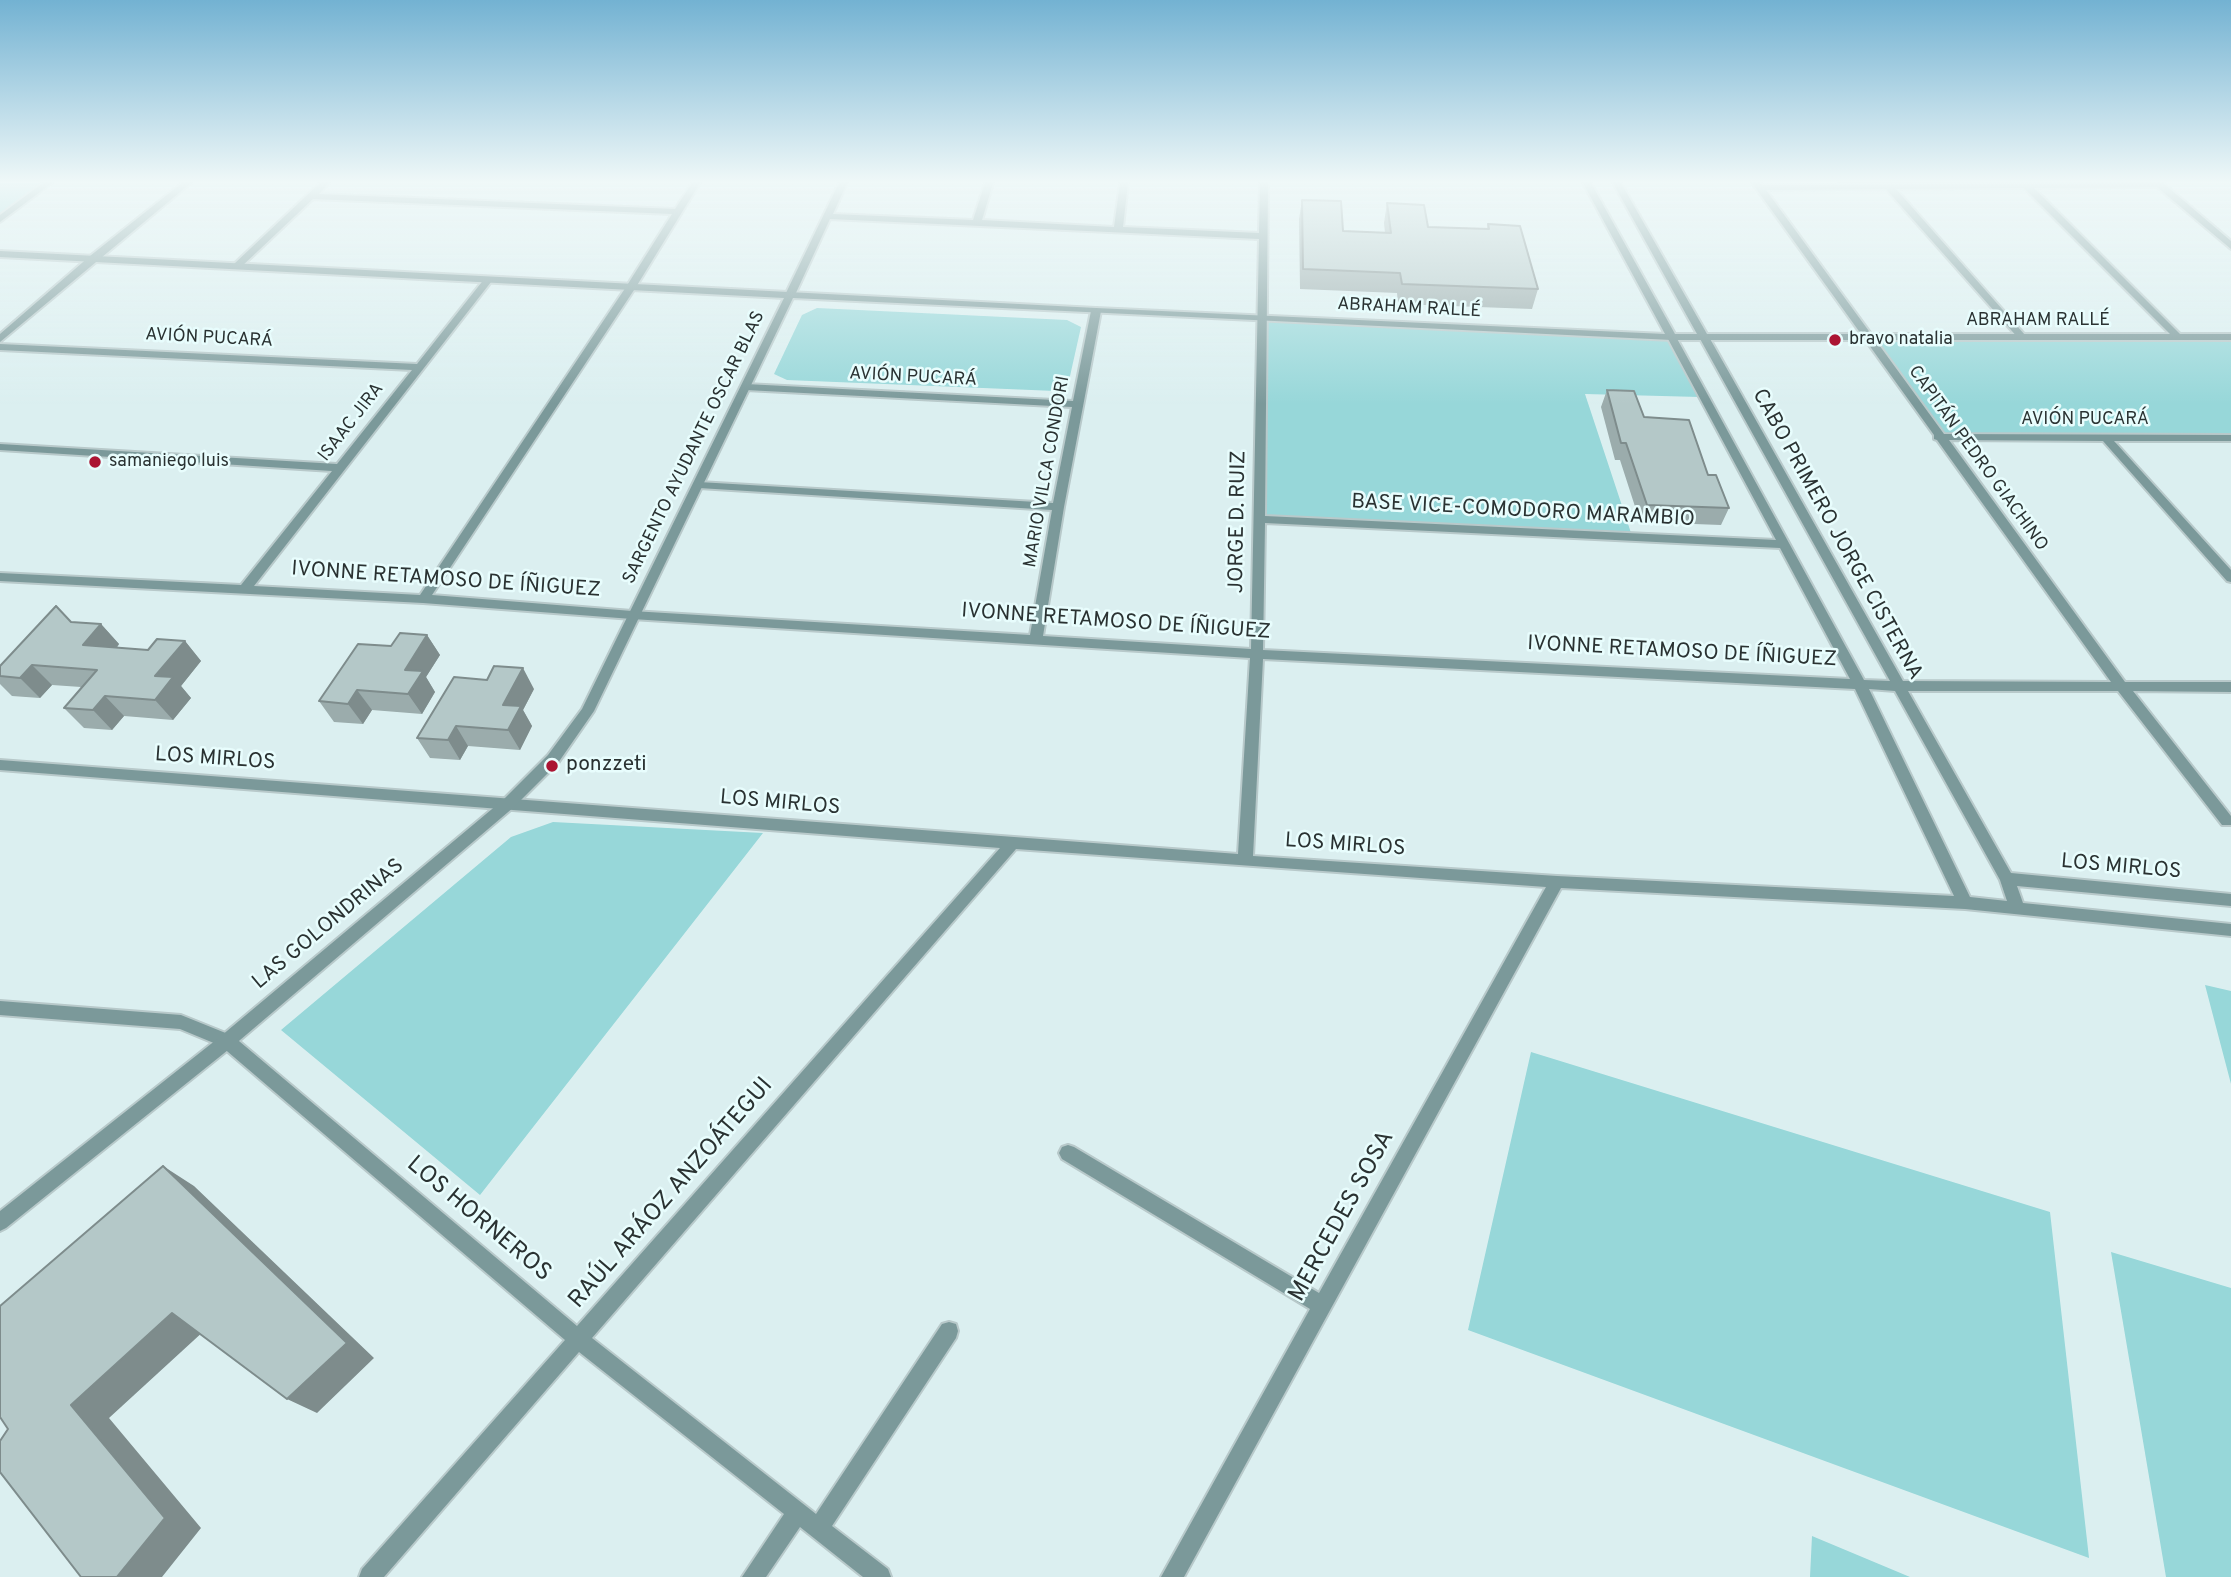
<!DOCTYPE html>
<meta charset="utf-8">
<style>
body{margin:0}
canvas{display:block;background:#dbeff0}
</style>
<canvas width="2231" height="1577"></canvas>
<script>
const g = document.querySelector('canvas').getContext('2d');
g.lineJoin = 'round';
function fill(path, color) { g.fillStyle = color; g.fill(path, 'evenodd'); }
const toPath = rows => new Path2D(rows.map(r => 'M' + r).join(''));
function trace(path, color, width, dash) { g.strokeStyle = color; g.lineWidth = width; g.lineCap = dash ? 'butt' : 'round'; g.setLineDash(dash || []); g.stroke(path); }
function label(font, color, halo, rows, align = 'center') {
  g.font = font + ' Overpass,sans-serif'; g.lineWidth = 5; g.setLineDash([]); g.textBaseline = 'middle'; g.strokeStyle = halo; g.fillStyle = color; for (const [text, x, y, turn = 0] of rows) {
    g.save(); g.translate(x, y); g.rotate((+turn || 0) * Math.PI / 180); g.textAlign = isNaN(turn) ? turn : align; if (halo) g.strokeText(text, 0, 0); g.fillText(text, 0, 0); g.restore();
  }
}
fill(toPath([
 [0,183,47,183,0,218],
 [817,308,1067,320,1081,327,1068,385,1056,391,787,380,774,374,802,315],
 [1262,318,1669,339,1700,397,1585,394,1632,536,1260,518],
 [2231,337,2231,436,1939,436,1868,338],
 [553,822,763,833,480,1195,281,1030,511,837],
 [2205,985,2231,991,2231,1084],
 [1531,1052,2050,1212,2089,1558,1468,1330],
 [2111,1252,2231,1288,2231,1577,2166,1577],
 [1812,1536,1910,1577,1911,1577,1810,1577]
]), '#97d7d9');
const minor = toPath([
 [43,183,52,183,0,222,0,215,43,183],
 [182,183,191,183,0,342,0,334,90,256,182,183],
 [320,183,329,183,319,194,675,209,692,183,700,183,636,287,432,595,632,611,1030,635,1052,510,699,488,693,485,699,482,1053,503,1072,407,746,390,741,387,746,384,1073,401,1091,311,1096,308,1101,311,1064,507,1043,636,1251,649,1259,239,830,219,795,295,790,298,785,295,839,183,847,183,833,214,973,220,985,183,993,183,982,220,1114,227,1120,183,1128,183,1123,227,1259,233,1260,183,1268,183,1265,516,1776,540,1667,337,1675,335,1864,680,1890,681,1699,337,1704,334,1709,337,1903,681,2111,682,1937,440,1934,439,1934,435,1752,183,1760,183,1762,185,2163,183,2231,241,2231,249,2157,187,2034,188,2183,337,2178,340,2175,339,2024,188,1896,189,2025,335,2027,337,2022,340,2019,339,1886,189,1766,190,1944,434,2231,435,2231,441,2114,441,2231,570,2231,582,2227,581,2103,441,1949,440,2125,682,2231,682,2231,692,2133,691,2231,816,2231,825,2222,825,2118,691,1908,691,2011,873,2231,894,2231,906,2017,886,2023,903,2231,924,2231,936,1965,909,1561,888,1184,1577,1161,1577,1310,1309,1062,1159,1059,1153,1062,1147,1068,1145,1074,1147,1319,1293,1546,887,1016,849,592,1338,816,1514,942,1324,949,1322,956,1324,958,1331,956,1338,832,1526,888,1569,891,1577,863,1577,800,1527,766,1577,742,1577,784,1514,579,1352,384,1577,359,1577,362,1569,565,1340,221,1046,180,1029,0,1015,0,1001,181,1015,233,1036,577,1326,1000,848,0,770,0,760,1238,854,1250,658,632,619,423,603,0,581,0,573,241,585,332,471,0,450,0,444,337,464,412,370,0,350,0,344,417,364,485,278,488,277,491,278,491,282,254,586,420,595,626,287,672,214,313,199,240,268,234,268,234,264,320,183],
 [1265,523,1780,548,1850,679,1263,650,1265,523],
 [1263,659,1855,689,1954,896,1557,876,1253,856,1263,659],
 [1869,689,1895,691,2000,880,2007,901,1970,897,1869,689]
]);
const tertiary = toPath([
 [1583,183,1591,183,1675,334,1697,334,1613,183,1621,183,1707,334,2231,334,2231,340,1672,340,793,298,594,711,558,763,514,807,233,1046,6,1228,0,1231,0,1211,221,1036,504,799,548,755,582,709,784,298,0,257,0,251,1096,308,1665,334,1583,183]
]);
trace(minor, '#b8c9ca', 4);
trace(tertiary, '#b8c9ca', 4);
fill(minor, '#7b999a');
fill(tertiary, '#7b999a');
fill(toPath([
 [1302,200,1343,231,1385,233,1384,223,1387,203,1428,227,1487,229,1488,224,1538,289,1532,309,1398,304,1397,293,1300,289,1299,219],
 [1607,390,1708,475,1729,508,1721,525,1640,522,1620,460,1615,460,1601,407],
 [71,622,101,624,119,644,117,648,148,650,185,641,201,661,181,686,191,698,173,720,124,716,112,730,84,728,64,708,81,687,52,685,40,698,12,696,0,684,0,666],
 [427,635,440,655,426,677,435,692,422,714,372,710,363,724,334,722,319,701],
 [534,689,523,710,532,726,520,750,468,746,460,760,430,758,417,738]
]), '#9bacac');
fill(toPath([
 [101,624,119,644,101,666,83,645],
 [427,635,440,655,426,677,435,692,422,714,408,694,405,670],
 [185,641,201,661,181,686,191,698,173,720,155,700,155,676],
 [32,665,52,685,40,698,20,678],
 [523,668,534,689,523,710,532,726,520,750,508,730,503,705],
 [357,690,372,710,363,724,348,704],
 [105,696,124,716,112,730,93,710],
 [456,726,468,746,460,760,448,740],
 [163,1166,194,1186,374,1358,317,1413,287,1399],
 [172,1313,205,1330,109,1418,201,1528,162,1577,117,1577,71,1405]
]), '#7e8c8c');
const building = toPath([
 [1302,200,1341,201,1343,231,1391,233,1387,203,1424,205,1428,227,1489,229,1488,224,1520,226,1538,289,1402,284,1400,273,1303,269,1302,200],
 [1607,390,1634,391,1644,417,1689,420,1708,475,1716,475,1729,508,1647,505,1626,443,1621,443,1607,390],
 [56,606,71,622,101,624,83,645,148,650,157,639,185,641,155,676,173,677,155,700,105,696,93,710,64,708,97,670,32,665,20,678,0,676,0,666,56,606],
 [400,633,427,635,405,670,423,671,408,694,357,690,348,704,319,701,358,644,391,646,400,633],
 [494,666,523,668,503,705,521,706,508,730,456,726,448,740,417,738,454,677,487,680,494,666],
 [163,1166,347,1343,287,1399,172,1313,71,1405,165,1518,117,1577,81,1577,0,1472,0,1441,8,1429,0,1417,0,1306,163,1166]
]);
fill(building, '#b4c8c8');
trace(building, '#7e8c8c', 2);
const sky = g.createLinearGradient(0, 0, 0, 404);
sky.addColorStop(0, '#73b2d2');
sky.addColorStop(0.45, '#eff8f8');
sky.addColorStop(1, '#eff8f800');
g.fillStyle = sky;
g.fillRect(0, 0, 2231, 404);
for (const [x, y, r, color] of [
 [1835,340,7,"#ab1533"],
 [95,462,7,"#ab1533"],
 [552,766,7,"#ab1533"]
]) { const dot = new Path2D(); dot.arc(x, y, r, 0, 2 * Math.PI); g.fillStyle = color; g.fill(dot); trace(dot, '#e8fdfd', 2.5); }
label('18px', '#2a3232', '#e8fdfd', [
 ["ABRAHAM RALLÉ",1409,309,3],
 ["ABRAHAM RALLÉ",2038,321],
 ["AVIÓN PUCARÁ",209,339,3],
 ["AVIÓN PUCARÁ",913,378,3],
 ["AVIÓN PUCARÁ",2085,420],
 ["ISAAC JIRA",352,423,-52],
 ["SARGENTO AYUDANTE OSCAR BLAS",695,448,-64],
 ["CAPITÁN PEDRO GIACHINO",1977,459,54],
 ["MARIO VILCA CONDORI",1048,472,-80]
]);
label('18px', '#2a3232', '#e8fdfd', [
 ["bravo natalia",1849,340],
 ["samaniego luis",109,462]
], 'left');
label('21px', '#2a3232', '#e8fdfd', [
 ["BASE VICE-COMODORO MARAMBIO",1523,512,3],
 ["JORGE D. RUIZ",1239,522,-89],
 ["CABO PRIMERO JORGE CISTERNA",1836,535,61],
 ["IVONNE RETAMOSO DE ÍÑIGUEZ",446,581,4],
 ["IVONNE RETAMOSO DE ÍÑIGUEZ",1116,623,4],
 ["IVONNE RETAMOSO DE ÍÑIGUEZ",1682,653,3],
 ["LOS MIRLOS",215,760,4],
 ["LOS MIRLOS",780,804,5],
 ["LOS MIRLOS",1345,846,4],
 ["LOS MIRLOS",2121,868,5],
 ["LAS GOLONDRINAS",329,925,-40]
]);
label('21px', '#2a3232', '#e8fdfd', [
 ["ponzzeti",566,766]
], 'left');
label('24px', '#2a3232', '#e8fdfd', [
 ["RAÚL ARÁOZ ANZOÁTEGUI",672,1194,-49],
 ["MERCEDES SOSA",1343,1217,-61],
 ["LOS HORNEROS",478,1220,40]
]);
</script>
